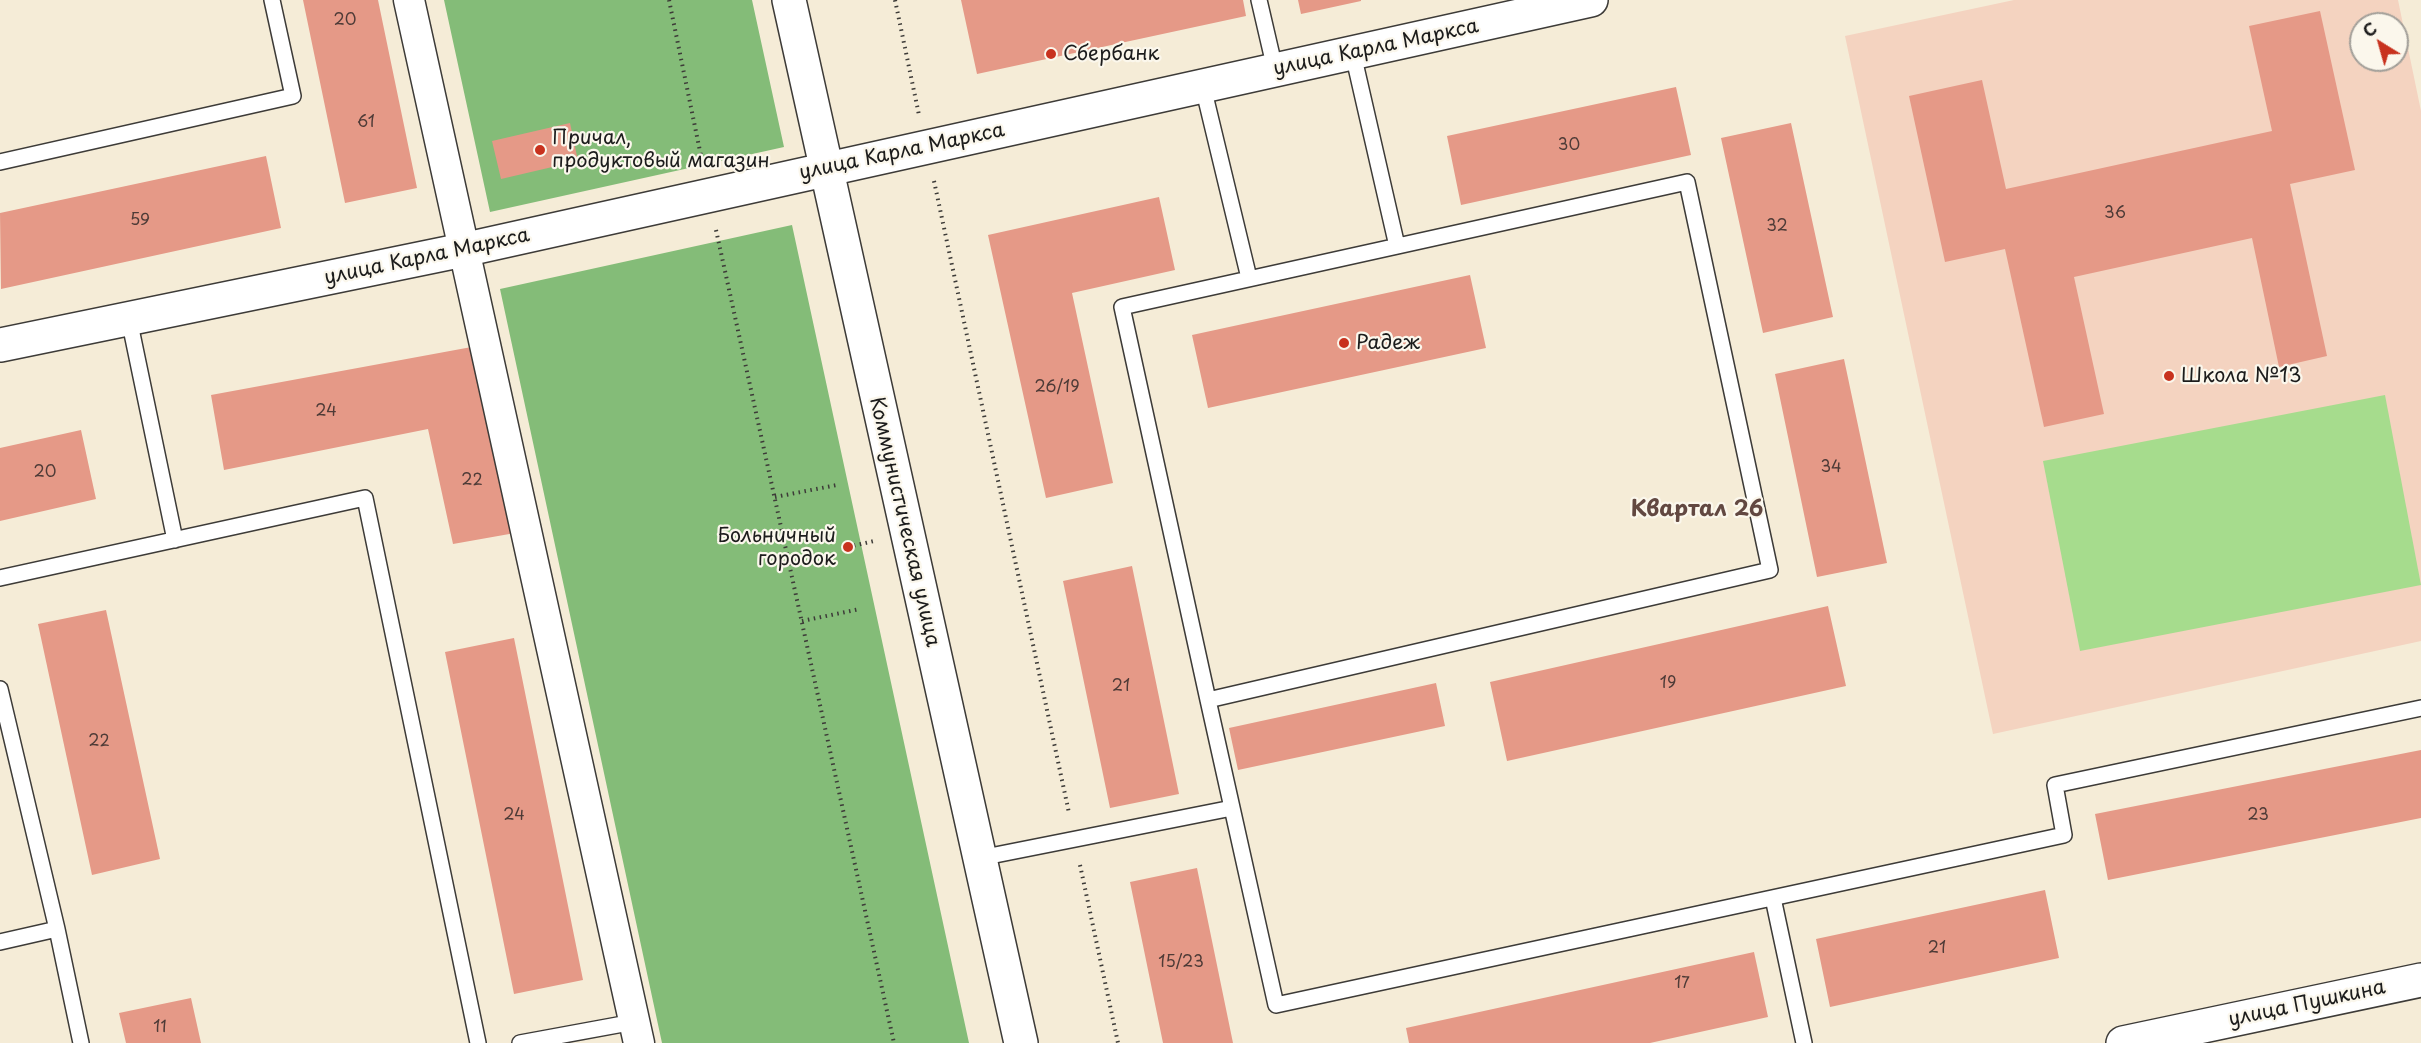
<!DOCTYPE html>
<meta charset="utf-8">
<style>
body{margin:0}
#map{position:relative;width:2421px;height:1043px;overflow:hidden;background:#f5ecd7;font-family:"Playpen Sans",sans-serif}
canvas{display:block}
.north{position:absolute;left:2349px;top:12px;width:60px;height:60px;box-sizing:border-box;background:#fbf7ec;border:2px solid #a29f99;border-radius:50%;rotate:323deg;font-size:16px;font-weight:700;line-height:24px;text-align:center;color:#1c1c1c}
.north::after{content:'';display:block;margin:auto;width:21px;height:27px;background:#c8321e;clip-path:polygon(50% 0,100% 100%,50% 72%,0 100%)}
</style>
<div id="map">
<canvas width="2421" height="1043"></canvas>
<div class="north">С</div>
</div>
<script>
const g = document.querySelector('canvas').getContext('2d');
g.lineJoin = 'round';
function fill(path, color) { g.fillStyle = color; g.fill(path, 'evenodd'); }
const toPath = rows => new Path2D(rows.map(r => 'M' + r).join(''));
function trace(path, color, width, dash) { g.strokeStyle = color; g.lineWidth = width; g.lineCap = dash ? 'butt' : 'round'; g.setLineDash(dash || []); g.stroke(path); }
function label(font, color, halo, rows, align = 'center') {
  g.font = font + ' "Playpen Sans",sans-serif'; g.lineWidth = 4.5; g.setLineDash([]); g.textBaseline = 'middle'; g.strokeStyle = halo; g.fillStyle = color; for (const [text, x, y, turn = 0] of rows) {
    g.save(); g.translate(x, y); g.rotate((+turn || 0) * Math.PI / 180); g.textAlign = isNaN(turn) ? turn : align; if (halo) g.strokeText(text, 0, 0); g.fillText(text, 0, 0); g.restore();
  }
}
fill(toPath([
 [2014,0,2398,0,2421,111,2421,641,1993,734,1845,36],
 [2361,24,2397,24,2397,60,2361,60]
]), '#f4d3c0');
fill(toPath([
 [2385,395,2421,585,2080,651,2043,461]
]), '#a6dc8d');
fill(toPath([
 [444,0,752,0,784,147,490,212],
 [792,225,969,1043,662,1043,500,289]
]), '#84bc78');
fill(toPath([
 [303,0,378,0,417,188,345,203],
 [961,0,1243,0,1246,16,977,74],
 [1298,0,1361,0,1361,1,1301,14],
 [2320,11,2355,170,2290,184,2327,356,2279,367,2252,238,2074,277,2104,414,2044,427,2005,249,1945,262,1909,96,1982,80,2006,189,2272,131,2249,26],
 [1676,87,1691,155,1461,205,1447,136],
 [570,123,578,161,501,179,492,141],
 [1791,123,1833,317,1763,333,1721,138],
 [266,156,281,228,1,289,0,213],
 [1159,197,1175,270,1072,293,1113,483,1046,498,988,235],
 [1470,275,1486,348,1208,408,1192,335],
 [477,346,515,533,453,544,428,429,224,470,211,395],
 [1844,359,1887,563,1817,577,1775,374],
 [81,430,96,499,0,521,0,448],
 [1132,566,1179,794,1110,808,1063,581],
 [1828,606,1846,686,1507,761,1490,682],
 [106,610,160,859,92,875,38,624],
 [514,638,583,980,514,994,445,652],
 [1436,683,1445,726,1238,770,1229,728],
 [2421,750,2421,818,2108,880,2095,814],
 [1197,868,1233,1043,1163,1043,1130,882],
 [2045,890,2059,958,1830,1007,1816,939],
 [1754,952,1768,1017,1650,1043,1409,1043,1406,1028],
 [191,998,201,1043,126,1043,119,1013]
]), '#e59987');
const service = toPath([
 [1259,0,1275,69],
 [1353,54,1397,246],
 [1203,87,1249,278],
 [0,162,293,96,272,0],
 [129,319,175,540],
 [0,578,365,498,478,1043],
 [0,689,57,929],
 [1208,700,1770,570,1687,182,1122,307,1208,700,1276,1005,2064,835,2055,785,2421,708],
 [980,858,1232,808],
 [1773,898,1804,1043],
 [0,942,57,929,81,1043],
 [520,1043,634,1022]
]);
const minor = toPath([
 [409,0,639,1043]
]);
const tertiary = toPath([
 [789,0,1021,1043],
 [0,345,463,250,1591,0],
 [2123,1043,2421,980]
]);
trace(service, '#3d3b38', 18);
trace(minor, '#3d3b38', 33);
trace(tertiary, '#3d3b38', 36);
trace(toPath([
 [669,0,702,161],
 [895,0,919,115],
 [934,181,1069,813],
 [716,230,894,1043],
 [775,497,837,485],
 [848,547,874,541],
 [802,621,860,609],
 [1080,865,1118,1043]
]), '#3d3b38', 4, [1.5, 4.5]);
trace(service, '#fff', 15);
trace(minor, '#fff', 30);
trace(tertiary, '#fff', 33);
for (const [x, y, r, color] of [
 [1051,54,6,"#c8321e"],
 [540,150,6,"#c8321e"],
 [1344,343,6,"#c8321e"],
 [2169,376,6,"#c8321e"],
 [848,547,6,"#c8321e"]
]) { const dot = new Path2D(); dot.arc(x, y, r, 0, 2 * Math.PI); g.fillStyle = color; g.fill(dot); trace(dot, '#fbf7ec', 2); }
label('16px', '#4e3b37', null, [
 ["20",345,21],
 ["61",366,123],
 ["30",1569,146],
 ["36",2115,214],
 ["59",140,221],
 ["32",1777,227],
 ["26/19",1057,388],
 ["24",326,412],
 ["34",1831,468],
 ["20",45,473],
 ["22",472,481],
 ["19",1668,684],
 ["21",1121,687],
 ["22",99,742],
 ["24",514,816],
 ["23",2258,816],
 ["21",1937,949],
 ["15/23",1181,963],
 ["17",1682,984],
 ["11",160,1028]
]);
label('20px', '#1c1c1c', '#fbf7ec', [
 ["улица Карла Маркса",1376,48,-12],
 ["улица Карла Маркса",902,152,-12],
 ["улица Карла Маркса",427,257,-12],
 ["Коммунистическая улица",904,522,77],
 ["улица Пушкина",2307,1004,-12]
]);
label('20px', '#1c1c1c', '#fbf7ec', [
 ["Сбербанк",1063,54],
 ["Причал,",552,138],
 ["продуктовый магазин",552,161],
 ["Радеж",1356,343],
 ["Школа №13",2181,376],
 ["Больничный",836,536,"right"],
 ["городок",836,559,"right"]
], 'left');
label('bold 22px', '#624841', '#fbf7ec', [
 ["Квартал 26",1697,510]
]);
</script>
